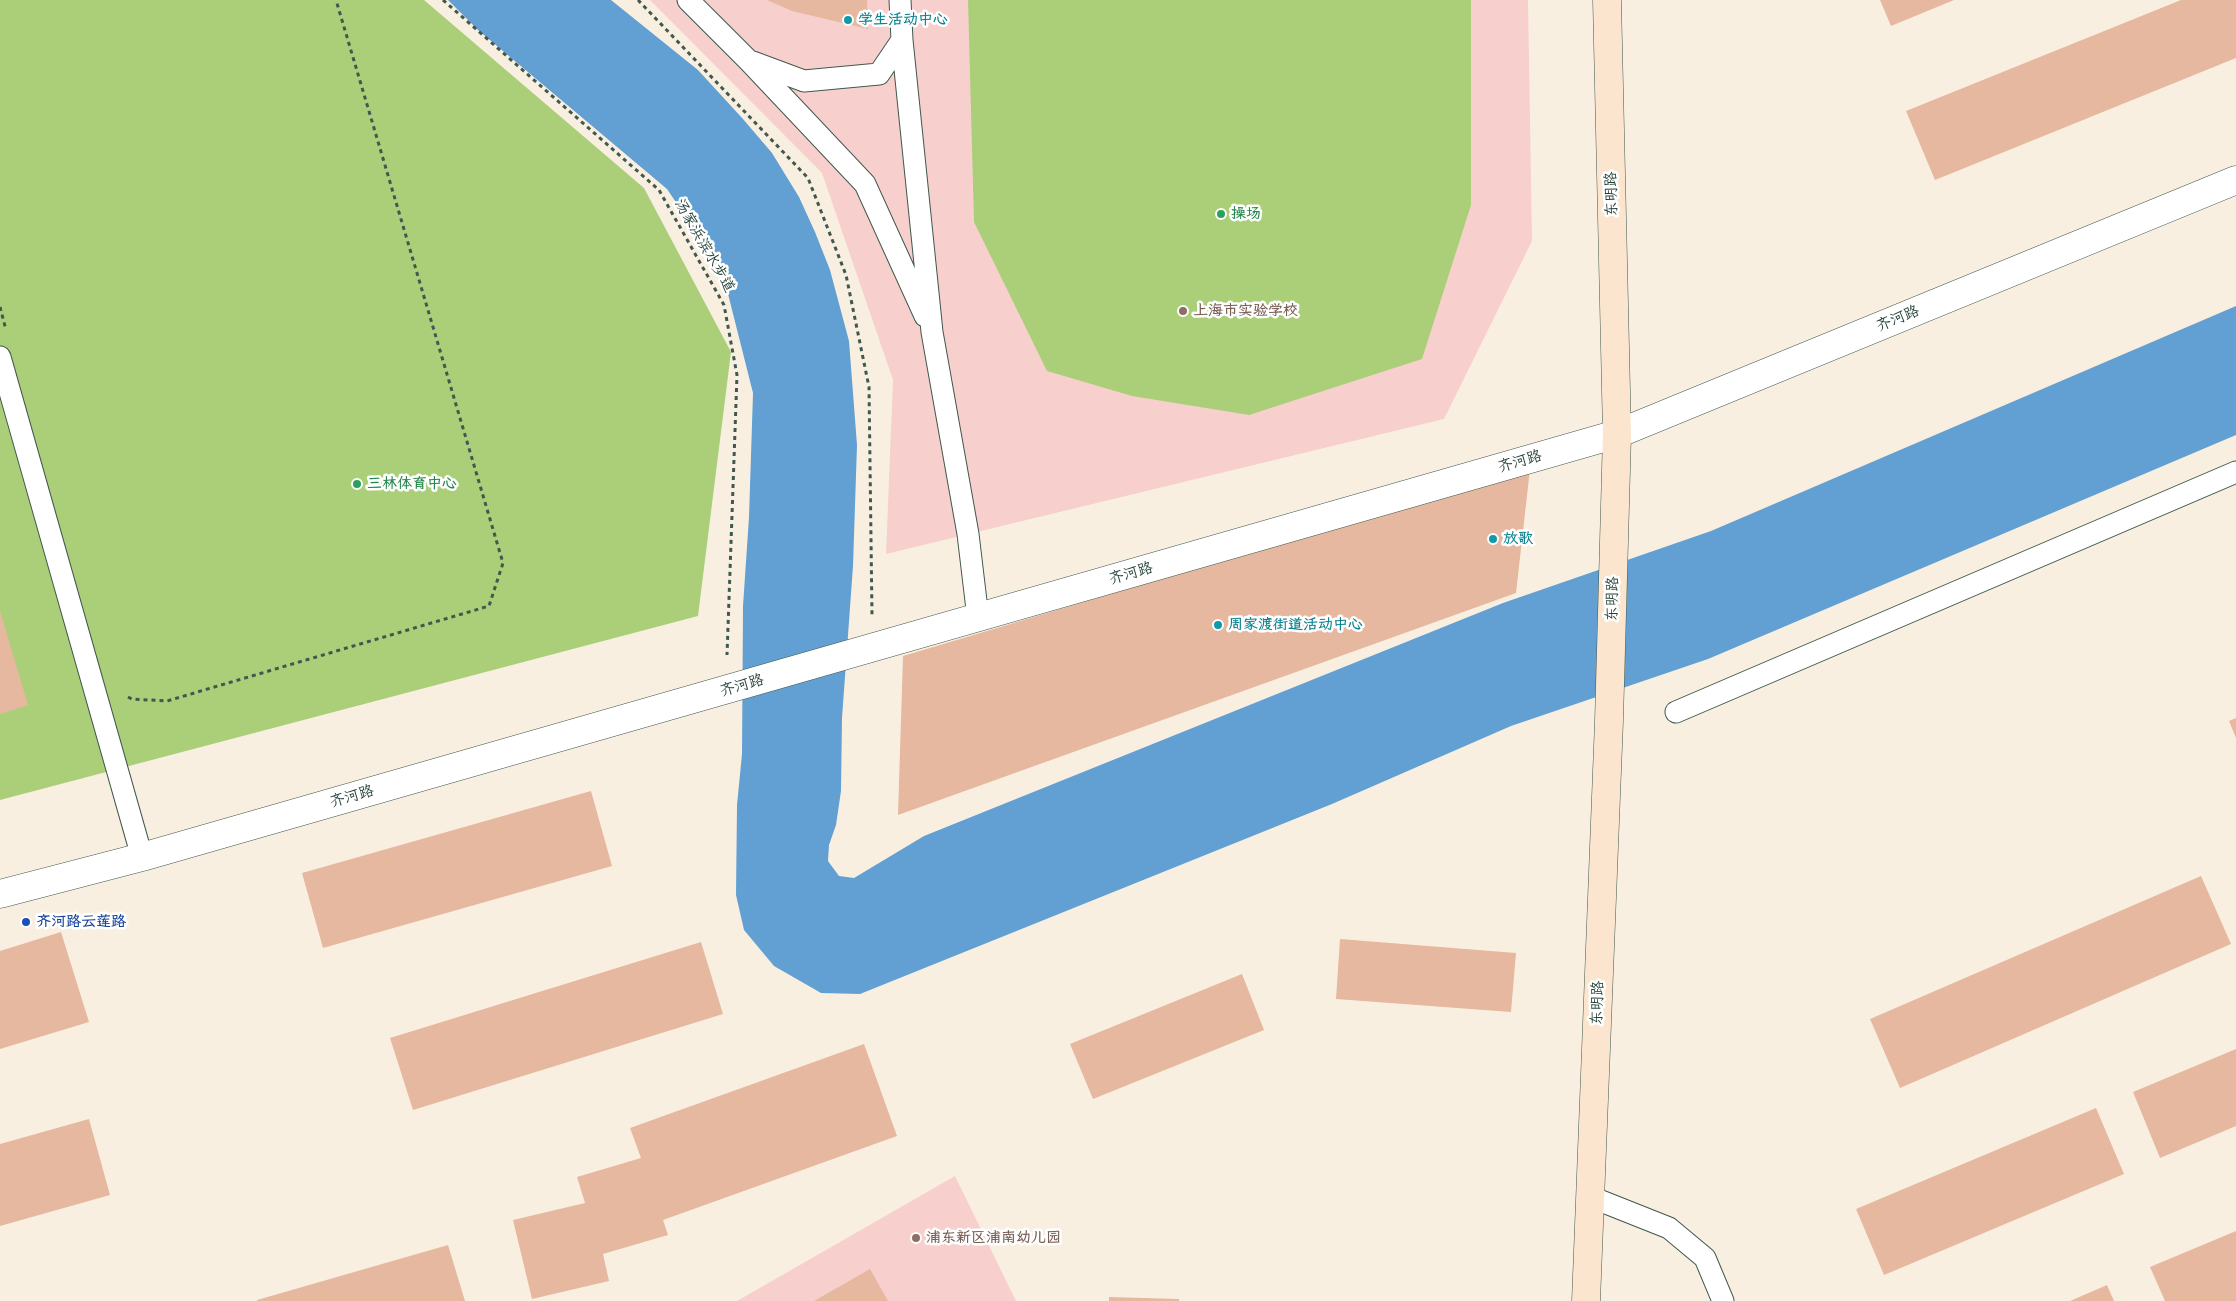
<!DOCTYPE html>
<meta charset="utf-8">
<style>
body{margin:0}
canvas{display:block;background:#f9efe0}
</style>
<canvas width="2236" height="1301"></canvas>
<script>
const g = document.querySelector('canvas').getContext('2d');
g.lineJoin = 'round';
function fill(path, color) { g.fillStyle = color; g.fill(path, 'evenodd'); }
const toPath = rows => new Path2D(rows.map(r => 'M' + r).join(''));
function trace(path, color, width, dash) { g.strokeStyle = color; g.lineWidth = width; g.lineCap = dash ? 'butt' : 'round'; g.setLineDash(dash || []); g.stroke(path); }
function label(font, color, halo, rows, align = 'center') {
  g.font = font + ' "Balsamiq Sans","LXGW WenKai TC",sans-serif'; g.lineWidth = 5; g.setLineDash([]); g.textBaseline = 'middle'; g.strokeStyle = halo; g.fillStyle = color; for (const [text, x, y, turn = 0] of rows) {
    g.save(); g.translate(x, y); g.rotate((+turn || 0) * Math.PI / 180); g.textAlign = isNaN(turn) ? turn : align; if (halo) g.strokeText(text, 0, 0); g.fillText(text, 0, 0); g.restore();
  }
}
fill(toPath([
 [650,0,1528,0,1532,241,1444,419,886,554,893,380,822,173],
 [955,1176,1016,1301,737,1301]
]), '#f7d0cd');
fill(toPath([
 [0,0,424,0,644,188,731,352,698,616,0,800],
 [968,0,1471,0,1471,205,1422,359,1249,415,1132,396,1047,371,974,222]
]), '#abcf79');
fill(toPath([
 [448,0,611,0,698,70,743,119,772,153,799,197,815,232,830,270,849,341,857,445,853,566,842,718,841,791,836,825,829,845,828,861,839,876,854,878,924,836,1503,603,1711,531,2236,306,2236,435,1708,659,1511,726,1332,804,860,994,821,993,774,966,744,930,736,895,737,805,742,754,743,606,749,517,753,393,725,282,694,229,667,189,478,30]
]), '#62a0d3');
fill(toPath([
 [767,0,867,0,868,29,792,11],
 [1880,0,1954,0,1891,26],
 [2181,0,2236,0,2236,58,1935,180,1906,111],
 [1530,469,1516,593,898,815,903,656],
 [0,611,28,705,0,714],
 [2236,718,2236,738,2229,721],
 [591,791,612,866,323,948,302,873],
 [2201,876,2231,944,1900,1088,1870,1019],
 [61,932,89,1022,0,1049,0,951],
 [1340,939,1516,953,1511,1012,1336,999],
 [701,942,723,1014,413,1110,390,1038],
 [1242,974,1264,1030,1093,1099,1070,1044],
 [864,1044,897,1136,663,1220,668,1235,603,1254,609,1281,532,1299,513,1220,585,1203,577,1177,641,1158,630,1128],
 [2236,1049,2236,1126,2160,1158,2133,1092],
 [2096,1108,2124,1174,1884,1275,1856,1209],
 [89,1119,110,1195,0,1226,0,1144],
 [2236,1231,2236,1301,2165,1301,2150,1267],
 [448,1245,465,1301,257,1301,257,1300],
 [870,1269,888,1301,814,1301],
 [2107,1285,2114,1301,2070,1301],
 [1109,1297,1179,1299,1179,1301,1109,1301]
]), '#e6b8a0');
const service = toPath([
 [688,0,749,61,865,184,925,316],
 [900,0,902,40,932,332,968,534,978,618],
 [753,62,804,81,879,74,902,40],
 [0,357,142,857],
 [1676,712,2236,472],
 [1591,1197,1669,1228,1705,1258,1723,1301]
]);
const minor = toPath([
 [0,894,142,857,1617,434,2236,180]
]);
const secondary = toPath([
 [1586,1301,1609,721,1617,434,1607,0]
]);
trace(service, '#40584e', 23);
trace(minor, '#40584e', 29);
trace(secondary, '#40584e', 29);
trace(toPath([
 [443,0,659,190,724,305,737,375,727,655],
 [638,0,808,178,846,275,869,387,872,615],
 [0,307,6,330],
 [128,697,132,699,167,701,489,606,503,563,336,0]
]), '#40584e', 3, [4, 4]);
trace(service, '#fff', 21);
trace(minor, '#fff', 28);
trace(secondary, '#fbe5cf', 28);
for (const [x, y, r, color] of [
 [848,20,5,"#0f9aa8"],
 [1221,214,5,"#2e9e5b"],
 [1183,311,5,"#8d6e63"],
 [357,484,5,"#2e9e5b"],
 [1493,539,5,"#0f9aa8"],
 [1218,625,5,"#0f9aa8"],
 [26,922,5,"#1a4fb4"],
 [916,1238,5,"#8d6e63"]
]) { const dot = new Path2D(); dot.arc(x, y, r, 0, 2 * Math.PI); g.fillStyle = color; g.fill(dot); trace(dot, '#fff', 2); }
label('bold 15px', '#0d838f', '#fff', [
 ["学生活动中心",858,20],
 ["放歌",1503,539],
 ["周家渡街道活动中心",1228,625]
], 'left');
label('15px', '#1f3d34', '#fff', [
 ["东明路",1612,194,-91],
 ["汤家浜滨水步道",704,246,60],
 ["齐河路",1898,319,-22],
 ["齐河路",1520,462,-16],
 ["齐河路",1131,574,-16],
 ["东明路",1613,599,-89],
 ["齐河路",742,686,-16],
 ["齐河路",352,797,-16],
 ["东明路",1598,1003,-88]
]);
label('bold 15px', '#27864d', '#fff', [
 ["操场",1231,214],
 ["三林体育中心",367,484]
], 'left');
label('bold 15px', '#785e54', '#fff', [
 ["上海市实验学校",1193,311],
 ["浦东新区浦南幼儿园",926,1238]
], 'left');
label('bold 15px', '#164399', '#fff', [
 ["齐河路云莲路",36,922]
], 'left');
</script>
